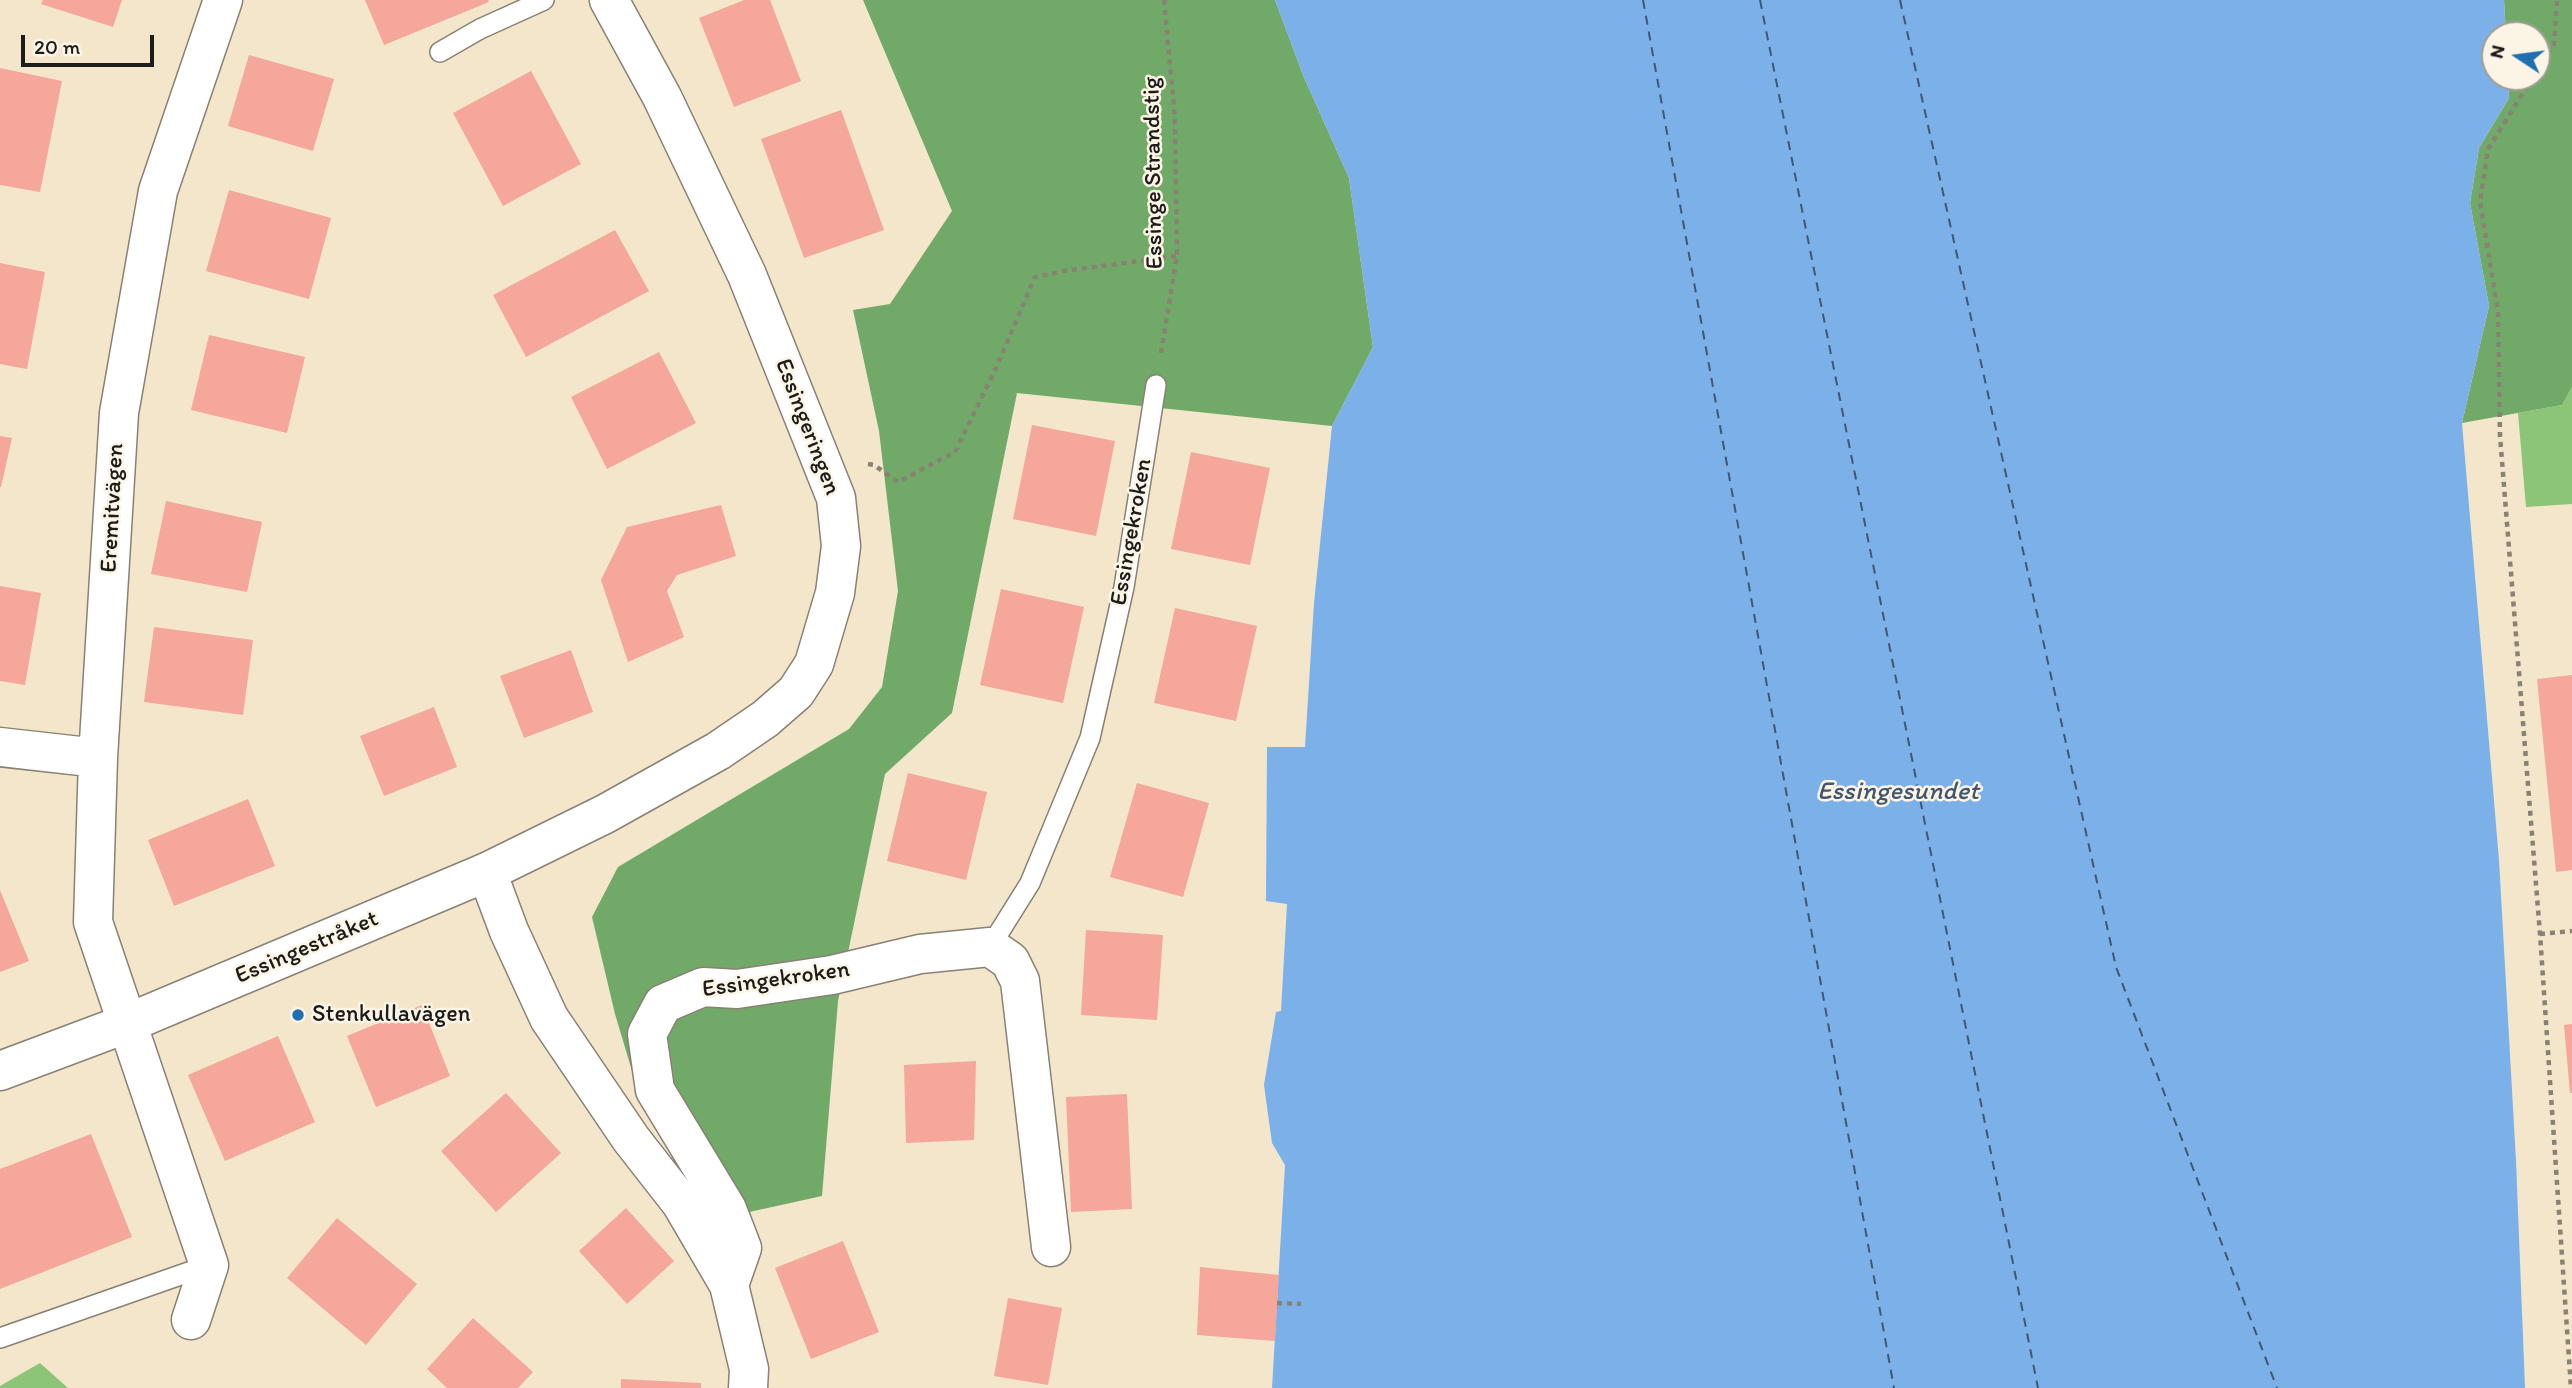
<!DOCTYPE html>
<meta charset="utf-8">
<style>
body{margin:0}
#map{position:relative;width:2572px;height:1388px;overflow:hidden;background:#f3e6cb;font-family:Itim,sans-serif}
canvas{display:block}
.north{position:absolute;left:2481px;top:21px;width:70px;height:70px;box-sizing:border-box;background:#fcf5e5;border:2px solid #a29e95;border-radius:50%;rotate:283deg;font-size:19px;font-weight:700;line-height:28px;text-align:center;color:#1c1c1c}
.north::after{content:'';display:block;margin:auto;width:24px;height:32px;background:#1f6fb2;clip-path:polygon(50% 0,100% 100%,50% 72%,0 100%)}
.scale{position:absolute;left:21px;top:35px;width:133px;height:32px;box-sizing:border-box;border:4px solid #1c1c1c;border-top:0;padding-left:9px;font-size:21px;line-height:24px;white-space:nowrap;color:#1c1c1c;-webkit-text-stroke:5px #fcf5e5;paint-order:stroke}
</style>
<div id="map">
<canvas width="2572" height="1388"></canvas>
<div class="north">N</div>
<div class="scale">20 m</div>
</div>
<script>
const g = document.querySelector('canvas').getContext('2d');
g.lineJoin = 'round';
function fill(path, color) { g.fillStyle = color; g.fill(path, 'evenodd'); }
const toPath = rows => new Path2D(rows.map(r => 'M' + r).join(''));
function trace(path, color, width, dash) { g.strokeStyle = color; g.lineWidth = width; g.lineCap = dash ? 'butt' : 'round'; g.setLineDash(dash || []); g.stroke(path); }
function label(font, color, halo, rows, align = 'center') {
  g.font = font + ' Itim,sans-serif'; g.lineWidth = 5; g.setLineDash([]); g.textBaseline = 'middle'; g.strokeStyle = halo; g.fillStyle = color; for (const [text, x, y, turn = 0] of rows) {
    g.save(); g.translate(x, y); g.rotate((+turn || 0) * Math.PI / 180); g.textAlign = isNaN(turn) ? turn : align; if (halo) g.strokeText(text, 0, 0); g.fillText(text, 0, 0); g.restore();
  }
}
fill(toPath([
 [2572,387,2572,504,2526,507,2518,413,2562,405],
 [40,1363,68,1388,0,1388,0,1386]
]), '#8cc478');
fill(toPath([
 [863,0,1275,0,1303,75,1349,178,1373,347,1332,426,1017,393,952,713,885,774,838,1001,822,1196,713,1220,638,1091,615,1014,592,917,618,867,849,729,882,687,898,591,879,431,853,310,890,304,952,211],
 [2504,0,2572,0,2572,387,2562,405,2462,423,2489,306,2470,203,2479,148,2509,98,2508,77,2537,77,2537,35,2506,35]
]), '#71aa68');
fill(toPath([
 [1275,0,2504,0,2506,35,2495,35,2495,77,2508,77,2509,98,2479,148,2470,203,2489,306,2462,423,2499,860,2516,1161,2525,1388,1272,1388,1285,1165,1272,1143,1264,1085,1276,1012,1281,1011,1287,904,1266,901,1267,747,1305,747,1314,603,1332,426,1373,347,1349,178,1303,75]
]), '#7bb0e9');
trace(toPath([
 [1643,0,1894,1388],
 [1760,0,2038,1388],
 [1900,0,2116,967,2277,1388]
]), '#42576e', 2, [9, 7]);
fill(toPath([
 [43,0,122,0,113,27,41,4],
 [365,0,488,0,489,2,384,45],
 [744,0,770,0,801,81,734,107,699,18],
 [249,55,334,79,313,151,228,126],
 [0,68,62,81,40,192,0,185],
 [531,71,581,164,503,206,453,113],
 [841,110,884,230,804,258,761,139],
 [229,190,331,218,309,299,206,271],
 [615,230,649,291,526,357,493,295],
 [0,263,45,272,27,369,0,364],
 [209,335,305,357,287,433,191,410],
 [659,352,696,423,607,469,571,397],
 [1032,425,1115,441,1096,536,1013,519],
 [0,436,12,438,1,487,0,487],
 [1191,452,1270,468,1250,565,1171,549],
 [166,501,262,522,247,592,151,574],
 [721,505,736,556,677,575,667,591,684,637,628,662,601,580,627,527],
 [0,586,41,593,25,685,0,681],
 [1001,589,1084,607,1063,703,980,685],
 [1175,608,1257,626,1236,721,1154,703],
 [154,627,253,640,243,715,144,702],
 [571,650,593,712,524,738,500,676],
 [2572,675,2572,870,2556,872,2537,679],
 [434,707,457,767,384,796,360,736],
 [908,773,987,792,966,880,887,861],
 [1137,783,1209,803,1183,897,1110,877],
 [248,799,275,866,174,906,148,840],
 [0,890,29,961,0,972],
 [1086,930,1163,935,1157,1020,1081,1015],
 [422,1005,450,1076,376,1107,347,1036],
 [2572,1024,2572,1093,2570,1093,2564,1025],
 [278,1036,315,1122,225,1161,188,1075],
 [976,1061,974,1140,906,1143,904,1065],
 [506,1093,561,1153,496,1212,441,1151],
 [1127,1094,1132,1209,1071,1212,1066,1097],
 [91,1134,132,1237,0,1289,0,1169],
 [626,1208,674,1261,627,1304,579,1251],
 [337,1218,417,1284,366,1345,287,1278],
 [843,1241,879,1332,811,1359,775,1268],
 [1200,1267,1279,1275,1275,1341,1197,1335],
 [1008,1298,1062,1308,1048,1385,994,1376],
 [473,1318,533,1372,518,1388,447,1388,427,1369],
 [621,1379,701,1383,701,1388,621,1388]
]), '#f4a79a');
const service = toPath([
 [440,52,480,29,544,0],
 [990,947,1030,883,1090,738,1124,587,1156,385],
 [0,1338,209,1265]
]);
const minor = toPath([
 [0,747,98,758],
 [487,872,509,931,549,1018,631,1139,681,1203,729,1285,749,1369,748,1388],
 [729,1285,742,1248,727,1209,655,1090,647,1034,663,1004,703,987,737,989,832,975,920,954,990,947,1010,961,1020,981,1051,1247],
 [191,1320,209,1265,93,922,98,758,119,413,158,191,223,0]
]);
const tertiary = toPath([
 [0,1071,128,1023,487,872,605,814,718,751,765,719,796,692,814,664,835,593,841,546,836,498,747,275,662,97,609,0]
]);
trace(service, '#888174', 22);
trace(minor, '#888174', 41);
trace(tertiary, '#888174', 41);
trace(toPath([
 [2537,71,2554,44,2557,0],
 [2533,77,2488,149,2480,202,2498,311,2500,436,2540,934,2571,1388],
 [1161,353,1177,256,1175,118,1164,0],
 [868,464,874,465,898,482,955,452,997,366,1035,277,1064,271,1177,256],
 [2540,934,2572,931],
 [1277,1303,1301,1304]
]), '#888174', 4.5, [5, 5]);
trace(service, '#fff', 19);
trace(minor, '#fff', 38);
trace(tertiary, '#fff', 38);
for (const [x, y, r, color] of [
 [298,1015,7,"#1f6fb2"]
]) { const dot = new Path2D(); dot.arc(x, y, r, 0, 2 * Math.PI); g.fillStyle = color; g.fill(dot); trace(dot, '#fcf5e5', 2.5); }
label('24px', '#1c1c1c', '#fcf5e5', [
 ["Essinge Strandstig",1154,173,-91],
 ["Essingeringen",807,427,69],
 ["Eremitvägen",113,508,-87],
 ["Essingekroken",1132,532,-80],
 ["Essingestråket",307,948,-23],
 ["Essingekroken",776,980,-8]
]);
label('24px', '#1c1c1c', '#fcf5e5', [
 ["Stenkullavägen",312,1015]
], 'left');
label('italic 26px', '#42576e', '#fcf5e5', [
 ["Essingesundet",1898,792]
]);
</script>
